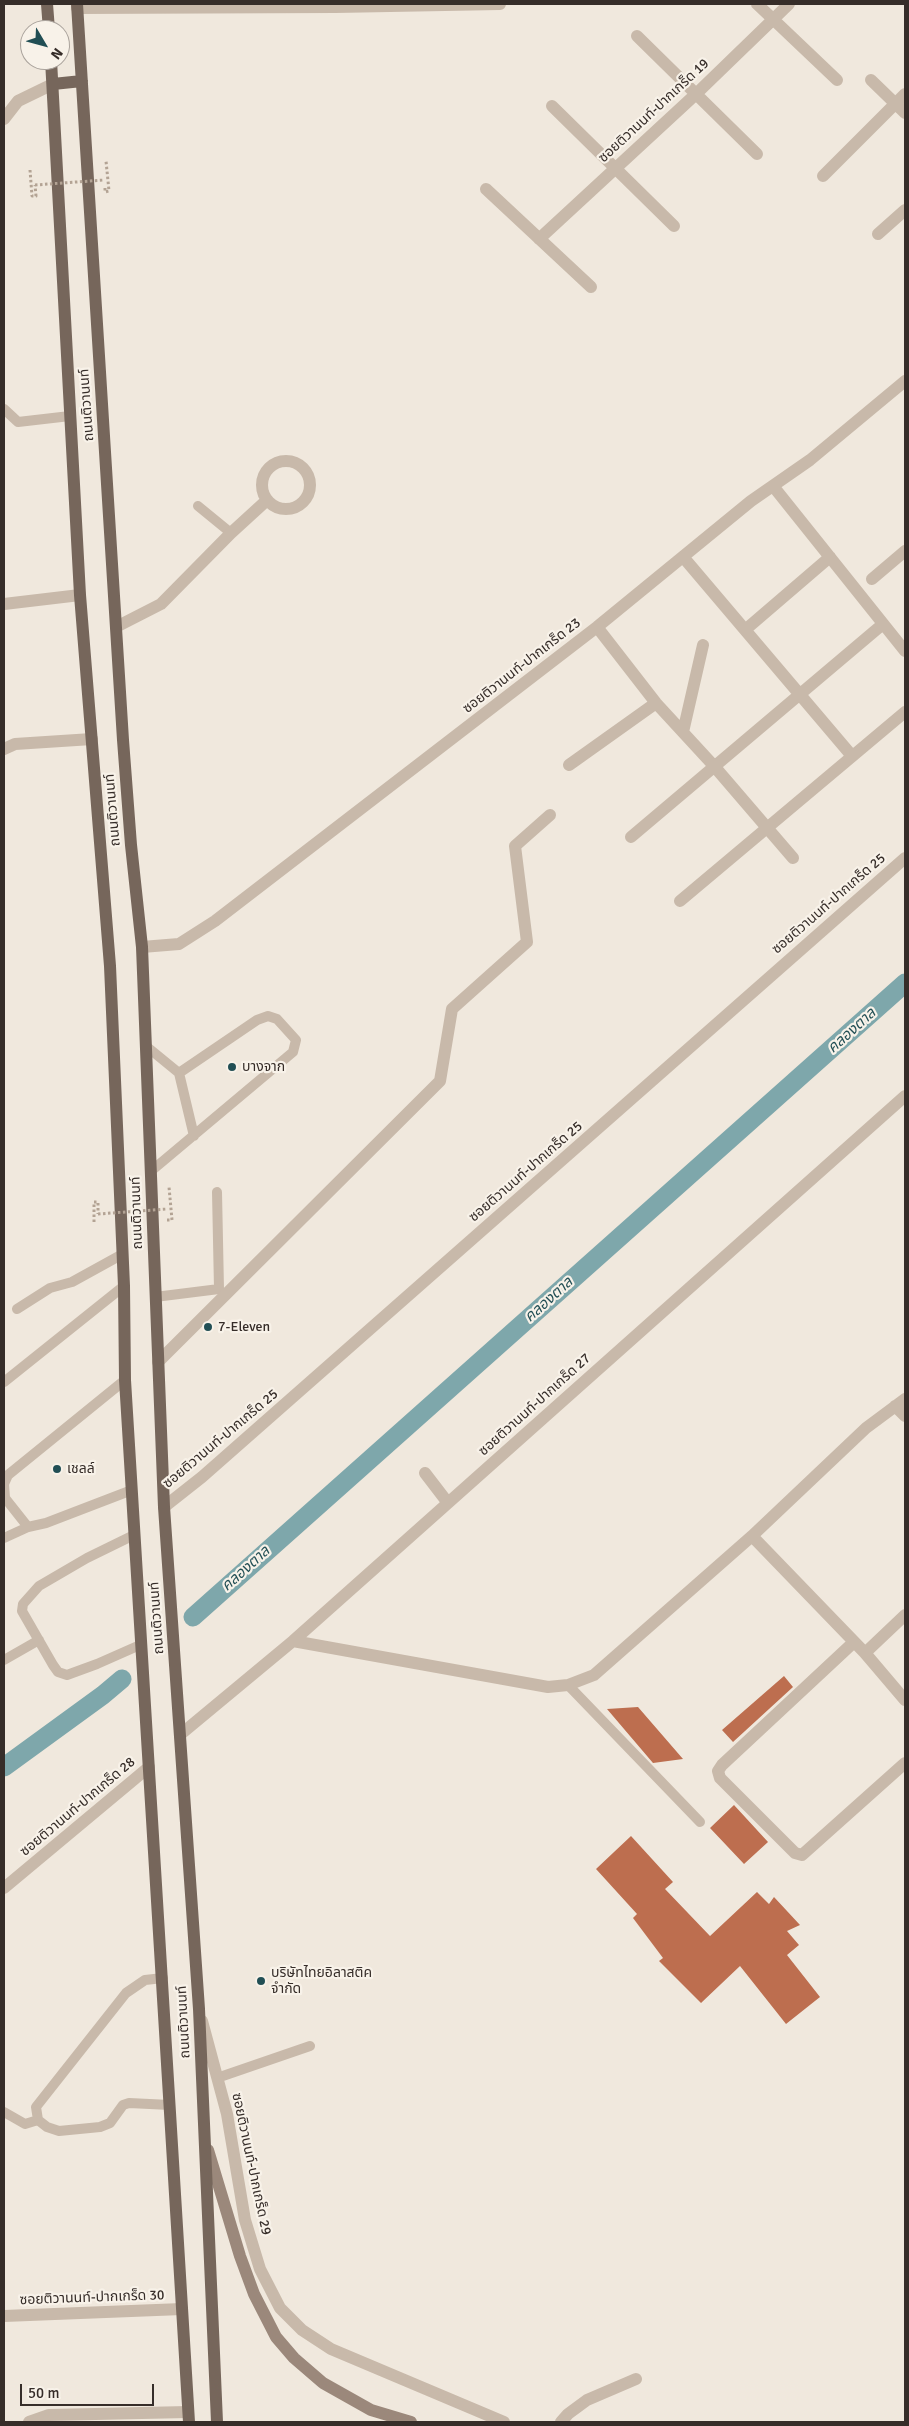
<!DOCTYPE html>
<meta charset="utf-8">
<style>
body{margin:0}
#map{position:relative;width:909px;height:2426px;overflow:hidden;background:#f0e8dd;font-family:Signika,sans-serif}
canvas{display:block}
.frame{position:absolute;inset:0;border:5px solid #362d29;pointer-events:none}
.north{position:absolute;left:20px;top:20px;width:50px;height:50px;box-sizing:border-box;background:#f8f2e9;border:1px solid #aaa39c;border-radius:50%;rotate:127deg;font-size:14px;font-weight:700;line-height:20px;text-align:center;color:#362d29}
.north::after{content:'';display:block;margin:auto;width:18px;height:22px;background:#214e54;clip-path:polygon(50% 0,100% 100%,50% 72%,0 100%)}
.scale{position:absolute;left:20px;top:2384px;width:134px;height:22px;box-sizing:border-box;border:2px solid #362d29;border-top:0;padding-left:6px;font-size:15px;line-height:18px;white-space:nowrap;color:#362d29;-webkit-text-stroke:4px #f8f2e9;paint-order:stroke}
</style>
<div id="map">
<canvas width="909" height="2426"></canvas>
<div class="frame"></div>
<div class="north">N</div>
<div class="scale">50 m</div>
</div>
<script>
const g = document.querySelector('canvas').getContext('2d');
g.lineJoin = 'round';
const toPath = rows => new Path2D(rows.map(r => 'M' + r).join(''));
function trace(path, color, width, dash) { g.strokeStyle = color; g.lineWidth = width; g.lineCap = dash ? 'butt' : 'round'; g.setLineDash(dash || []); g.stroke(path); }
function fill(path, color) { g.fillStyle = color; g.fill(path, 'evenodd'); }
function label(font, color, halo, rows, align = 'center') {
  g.font = font + ' Signika,"Noto Sans Thai",sans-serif'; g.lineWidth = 4.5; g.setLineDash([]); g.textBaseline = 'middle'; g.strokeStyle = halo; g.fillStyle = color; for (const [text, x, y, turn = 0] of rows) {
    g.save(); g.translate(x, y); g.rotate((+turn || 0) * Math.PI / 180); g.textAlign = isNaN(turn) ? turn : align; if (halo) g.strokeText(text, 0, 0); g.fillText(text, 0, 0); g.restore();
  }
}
trace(toPath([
 [193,1617,905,983],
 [4,1767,103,1695,122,1679]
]), '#7ea7ab', 19);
fill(toPath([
 [784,1676,793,1687,733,1742,722,1730],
 [638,1707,683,1759,653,1763,607,1709],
 [734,1805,768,1842,744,1864,710,1828],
 [631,1836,673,1882,665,1889,710,1936,757,1892,769,1904,774,1897,800,1925,787,1931,799,1945,787,1955,820,1997,786,2024,740,1966,701,2003,659,1961,663,1958,633,1918,637,1914,596,1869]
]), '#bd6e4f');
trace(toPath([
 [30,170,32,196,36,196,35,185],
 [105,188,105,192,109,191,106,161],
 [167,1220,172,1220,169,1187],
 [94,1222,94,1202,98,1202,98,1214]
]), '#b3a394', 3, [2.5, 2.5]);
trace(toPath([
 [4,409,18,422,70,416],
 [198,506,231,533],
 [146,1046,179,1073,257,1020,268,1016,277,1019,296,1040,293,1052,150,1172],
 [179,1073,194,1136],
 [155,1297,219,1289,217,1192],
 [17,1309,50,1288,72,1282,121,1255],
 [125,1380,8,1475,4,1484,5,1498,28,1527,46,1523,132,1490],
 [4,1382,124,1286],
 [134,1535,87,1558,39,1586,23,1604,22,1611,53,1665,58,1672,67,1675,97,1664,140,1645],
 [4,1538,28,1527],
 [4,1660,39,1640],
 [568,1685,700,1822],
 [163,1978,145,1980,126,1993,36,2107,38,2120,47,2127,59,2131,100,2127,110,2123,123,2105,129,2103,170,2105],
 [217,2078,310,2046],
 [4,2112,25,2124,38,2120]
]), '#c8b9aa', 10);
trace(toPath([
 [757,4,837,80],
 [77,8,335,7,500,4],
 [637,36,757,154],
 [871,80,905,113],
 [552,106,674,226],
 [823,176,905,94],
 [486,189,591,287],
 [878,234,905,210],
 [539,239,696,94,789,4],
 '262 485a24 24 0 1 1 48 0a24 24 0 1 1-48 0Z',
 [773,486,905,651],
 [684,558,852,756],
 [872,579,905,551],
 [4,604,80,595],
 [116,627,161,604,231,533,266,501],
 [597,627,656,703,714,766,793,858],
 [745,630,830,557],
 [683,732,703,645],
 [4,749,15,744,92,739],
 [569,765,656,703],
 [631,837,883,624],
 [680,901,905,712],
 [142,947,179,944,215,921,597,627,751,501,810,460,905,381],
 [158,1362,440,1081,452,1009,527,942,515,846,550,815],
 [895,1406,905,1416],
 [425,1473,448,1503],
 [164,1507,202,1477,905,858],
 [752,1536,865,1653,905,1700],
 [293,1641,548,1687,568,1685,594,1675,752,1536,866,1428,905,1399],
 [854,1642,722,1765,718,1771,720,1778,795,1853,802,1855,905,1763],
 [865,1653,905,1615],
 [181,1734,293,1641,905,1096],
 [4,1888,149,1767],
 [202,2021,227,2114,245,2220,260,2269,280,2308,302,2330,331,2349,504,2422],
 [4,2316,182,2309],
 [29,2422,49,2415,188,2412],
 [561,2422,568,2414,587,2400,636,2379]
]), '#c8b9aa', 12);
trace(toPath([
 [4,119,18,101,53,84]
]), '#c8b9aa', 12);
trace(toPath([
 [208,2150,240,2256,254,2294,276,2337,294,2358,323,2383,371,2410,411,2422]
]), '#9b887b', 12);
trace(toPath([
 [47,4,49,30],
 [77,4,123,740,131,845,142,947,164,1507,199,2009,217,2422],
 [51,60,80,595,110,966,124,1286,125,1380,189,2422],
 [53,84,82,81]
]), '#76665b', 12);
trace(toPath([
 [35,185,104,180],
 [98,1214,167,1209]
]), '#b3a394', 3, [2.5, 2.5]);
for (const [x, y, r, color] of [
 [232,1067,5,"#214e54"],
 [208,1327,5,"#214e54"],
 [57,1469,5,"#214e54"],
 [261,1981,5,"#214e54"]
]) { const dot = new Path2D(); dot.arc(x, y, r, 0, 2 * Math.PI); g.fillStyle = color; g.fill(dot); trace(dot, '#f8f2e9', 2); }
label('14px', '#362d29', '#f8f2e9', [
 ["ซอยติวานนท์-ปากเกร็ด 19",654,111,-43],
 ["ถนนติวานนท์",87,405,-94],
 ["ซอยติวานนท์-ปากเกร็ด 23",522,666,-38],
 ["ถนนติวานนท์",113,810,-95],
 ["ซอยติวานนท์-ปากเกร็ด 25",829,904,-41],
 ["ซอยติวานนท์-ปากเกร็ด 25",526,1172,-41],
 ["ถนนติวานนท์",137,1213,-92],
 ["ซอยติวานนท์-ปากเกร็ด 27",535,1405,-42],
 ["ซอยติวานนท์-ปากเกร็ด 25",221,1439,-40],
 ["ถนนติวานนท์",157,1618,-94],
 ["ซอยติวานนท์-ปากเกร็ด 28",78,1807,-40],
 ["ถนนติวานนท์",184,2022,-93],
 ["ซอยติวานนท์-ปากเกร็ด 29",251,2164,78],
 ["ซอยติวานนท์-ปากเกร็ด 30",92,2298,-2]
]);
label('14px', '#362d29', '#f8f2e9', [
 ["บางจาก",242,1067],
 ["7-Eleven",218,1327],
 ["เชลล์",67,1469],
 ["บริษัทไทยอิลาสติค",271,1973],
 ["จำกัด",271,1989]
], 'left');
label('italic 15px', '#214e54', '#f8f2e9', [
 ["คลองตาล",852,1031,-42],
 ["คลองตาล",549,1300,-42],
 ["คลองตาล",246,1569,-42]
]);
</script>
